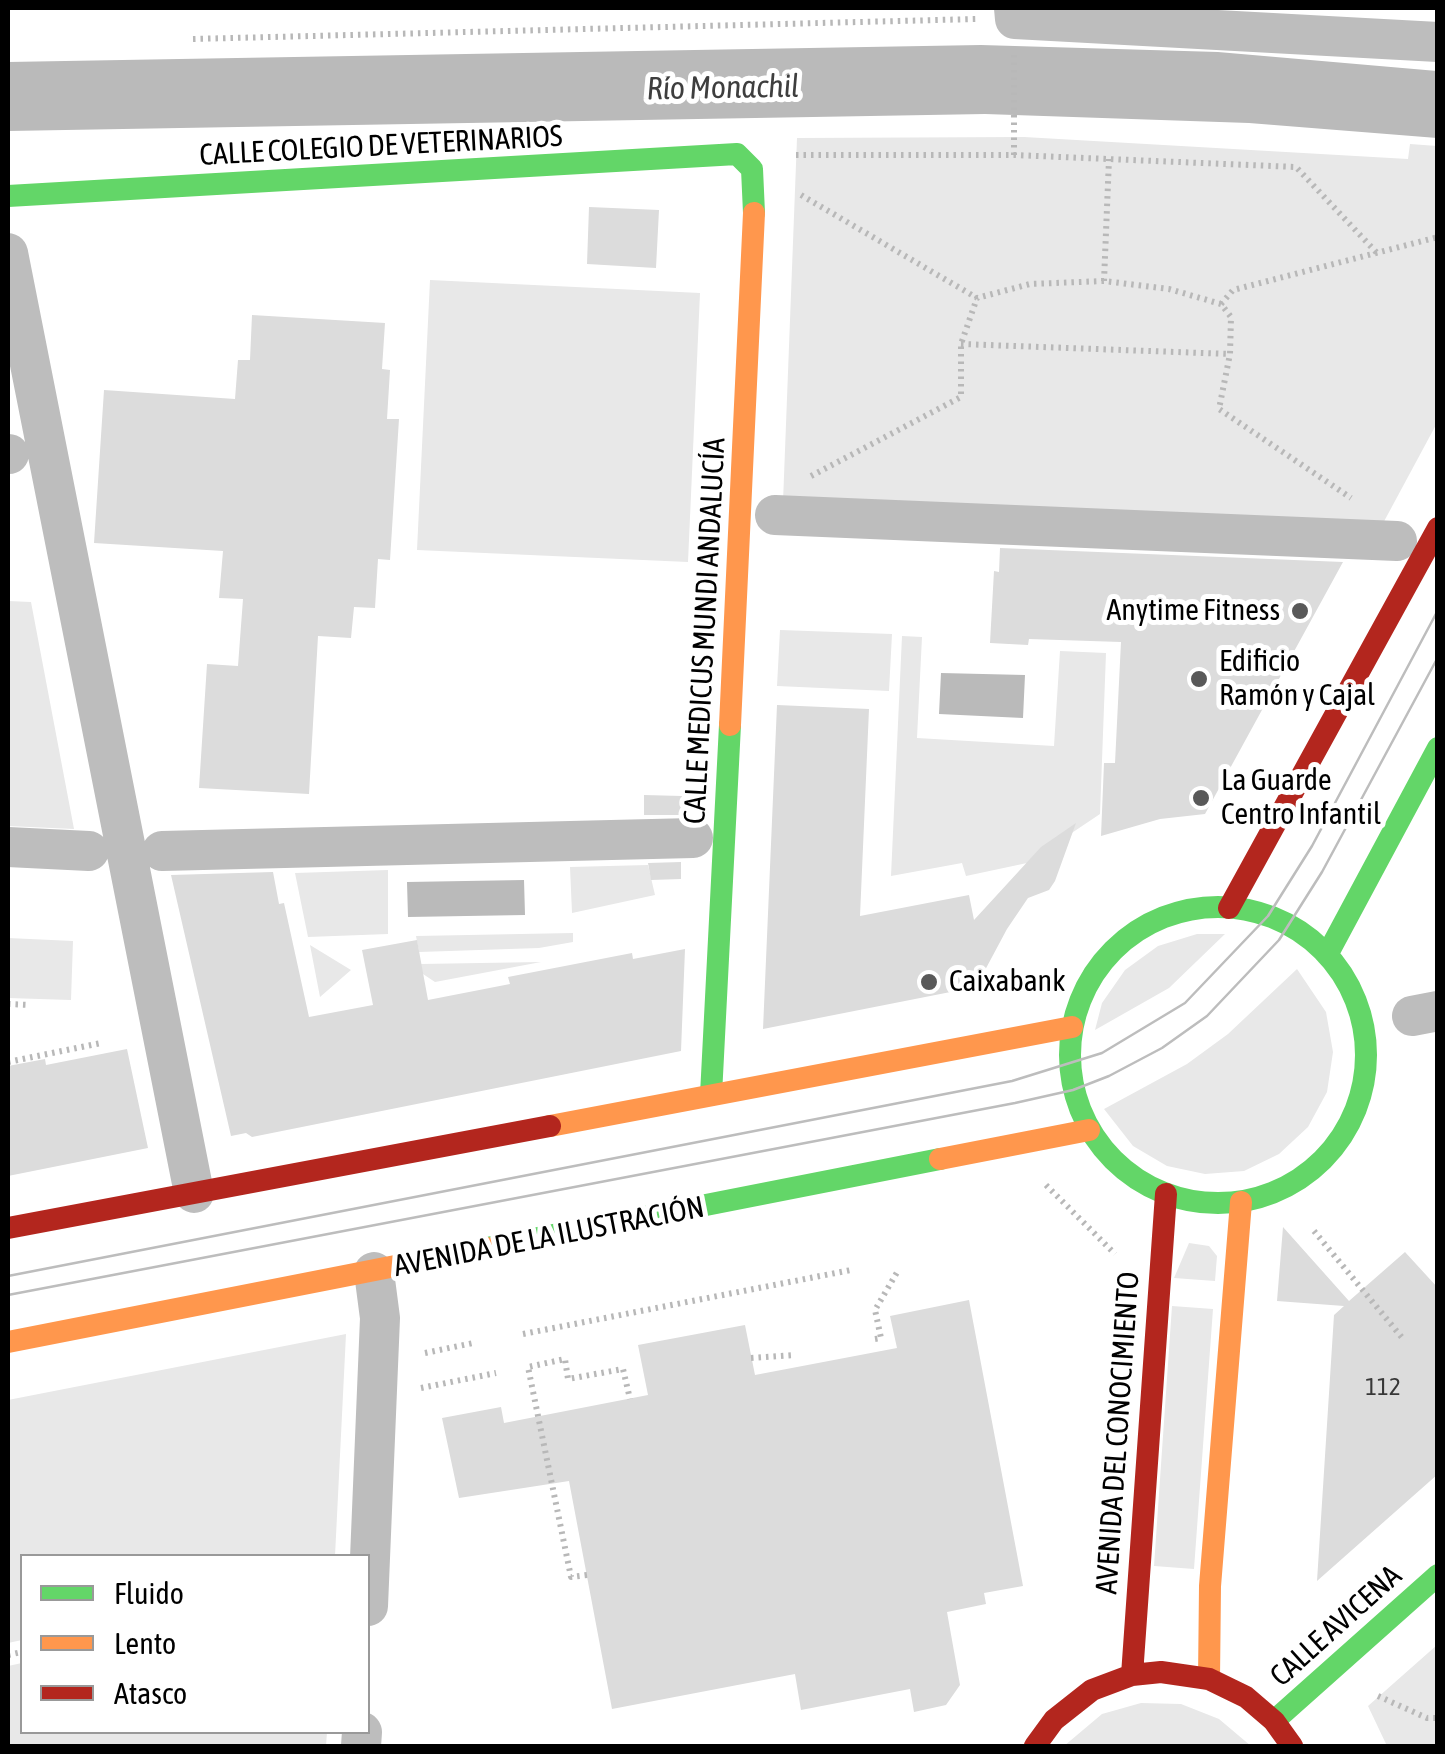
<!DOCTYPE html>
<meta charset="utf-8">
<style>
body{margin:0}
#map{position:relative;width:1445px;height:1754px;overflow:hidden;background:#fff;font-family:"Asap Condensed",sans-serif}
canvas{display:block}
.frame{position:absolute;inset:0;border:10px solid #000;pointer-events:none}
.legend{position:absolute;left:20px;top:1554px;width:350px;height:180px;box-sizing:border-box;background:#fff;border:2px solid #999;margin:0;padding:12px 18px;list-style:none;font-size:30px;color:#000}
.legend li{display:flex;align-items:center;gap:20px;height:50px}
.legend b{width:50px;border:2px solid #999}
</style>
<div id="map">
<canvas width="1445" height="1754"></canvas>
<div class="frame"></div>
<ul class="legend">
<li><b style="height:12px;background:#63d668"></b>Fluido</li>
<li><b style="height:12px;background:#ff974d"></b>Lento</li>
<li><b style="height:12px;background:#b3261e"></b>Atasco</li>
</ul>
</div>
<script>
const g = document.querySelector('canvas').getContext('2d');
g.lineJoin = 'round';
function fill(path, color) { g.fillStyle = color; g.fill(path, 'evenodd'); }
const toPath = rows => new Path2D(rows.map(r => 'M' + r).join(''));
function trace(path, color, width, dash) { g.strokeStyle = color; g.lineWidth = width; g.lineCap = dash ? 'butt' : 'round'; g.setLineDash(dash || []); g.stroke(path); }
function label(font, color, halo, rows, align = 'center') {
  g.font = font + ' "Asap Condensed",sans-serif'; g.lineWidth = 10; g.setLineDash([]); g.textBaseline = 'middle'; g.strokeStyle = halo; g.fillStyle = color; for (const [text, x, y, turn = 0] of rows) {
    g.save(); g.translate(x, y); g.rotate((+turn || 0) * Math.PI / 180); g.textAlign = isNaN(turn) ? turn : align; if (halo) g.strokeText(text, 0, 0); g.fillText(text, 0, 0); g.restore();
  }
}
fill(toPath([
 [1024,137,1408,159,1410,144,1437,146,1437,423,1381,527,783,502,797,138],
 [430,280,700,293,688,562,417,550],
 [8,601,31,602,74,829,8,826],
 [780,630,892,634,889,691,777,686],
 [902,636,922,637,917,738,1054,746,1060,651,1106,653,1100,814,1027,863,966,876,962,863,891,876],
 [648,865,655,895,572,913,570,867],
 [388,870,388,934,308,937,295,873],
 [573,933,573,942,539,948,419,952,416,936],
 [1197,934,1225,934,1169,988,1095,1030,1102,1003,1125,970,1158,946],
 [8,938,73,941,71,1000,8,998],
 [310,945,351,970,320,997],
 [541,962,435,982,417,970,420,964],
 [1297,969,1326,1012,1333,1052,1327,1092,1308,1127,1279,1154,1244,1171,1205,1174,1167,1166,1133,1146,1104,1109,1187,1064,1228,1034],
 [1189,1243,1209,1246,1217,1256,1215,1281,1174,1278],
 [1172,1306,1213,1309,1194,1569,1154,1566],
 [346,1334,335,1556,22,1556,22,1640,8,1643,8,1400],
 [1437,1645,1437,1746,1387,1746,1368,1706],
 [22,1663,22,1732,327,1732,326,1746,8,1746,8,1666],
 [1141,1703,1181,1704,1219,1719,1251,1746,1064,1746,1102,1714]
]), '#e8e8e8');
fill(toPath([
 [981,45,1218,52,1437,71,1437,138,1249,123,985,114,8,131,8,62],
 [941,673,1025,675,1023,718,939,714],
 [524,880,525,915,408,917,407,882]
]), '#bababa');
fill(toPath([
 [589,207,659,210,656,268,587,264],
 [252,315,385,323,382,369,390,370,387,419,399,419,390,560,378,559,375,608,354,607,351,638,318,636,309,794,199,788,207,664,238,666,243,599,219,598,223,551,94,543,104,390,235,399,238,360,250,360],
 [1000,548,1343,562,1205,814,1160,819,1101,836,1104,763,1115,763,1121,642,1029,639,1028,645,990,643,994,571,999,572],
 [777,705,869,709,860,916,969,895,974,920,1041,847,1076,823,1055,881,1049,890,1028,898,1007,929,984,972,986,985,763,1029],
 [644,795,682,796,682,815,644,815],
 [681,862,681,879,651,880,648,863],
 [273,872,279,904,284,903,309,1017,373,1005,362,950,417,940,428,1000,510,984,508,977,632,953,633,959,685,949,681,1051,252,1137,246,1133,231,1136,171,875],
 [127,1049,148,1148,8,1176,8,1066,45,1059,46,1065],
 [1283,1227,1349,1301,1405,1252,1438,1288,1438,1474,1317,1581,1334,1315,1344,1306,1277,1301],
 [969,1300,1023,1586,984,1593,986,1604,947,1612,960,1685,946,1705,914,1712,910,1689,801,1710,795,1674,612,1709,569,1481,459,1498,442,1418,501,1407,504,1423,648,1395,638,1345,745,1325,755,1375,897,1348,890,1316]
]), '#dcdcdc');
trace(toPath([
 [193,39,977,19],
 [796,155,1014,155,1296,167,1377,253],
 [1014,155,1014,54],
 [801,195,977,298],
 [1104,281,1109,159],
 [1221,304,1233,290,1438,237],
 [961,344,1230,354],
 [811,476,961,397,961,344,977,298,1030,284,1104,281,1169,289,1221,304,1231,317,1230,354,1219,409,1351,498],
 [8,1004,30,1005],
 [8,1062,101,1043],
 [1046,1185,1115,1254],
 [1314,1231,1404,1340],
 [523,1334,851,1270],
 [875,1339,881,1338,875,1310,899,1269],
 [425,1353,473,1343],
 [751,1358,795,1355],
 [421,1388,496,1373],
 [587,1575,571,1577,528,1367,565,1359,568,1379,623,1369,630,1399],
 [8,1655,22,1652],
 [1378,1696,1427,1718,1438,1718]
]), '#b8b8b8', 6, [2.5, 5]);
trace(toPath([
 [1014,8,1015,19,1438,42],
 [8,253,194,1193],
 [8,454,9,454],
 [775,515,1397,541],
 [8,847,89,851],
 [162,851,693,838],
 [1412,1016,1438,1011],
 [368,1606,380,1318,374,1272],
 [361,1746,362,1732]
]), '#bdbdbd', 40);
trace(toPath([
 [8,196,737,154,752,169,754,213],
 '1070 1055a148 148 0 1 1 296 0a148 148 0 1 1-296 0Z',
 [1327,955,1438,748],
 [711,1095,730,725],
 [487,1248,940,1159],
 [1274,1721,1438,1575]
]), '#63d668', 22);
trace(toPath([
 [730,725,754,213],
 [550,1126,1072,1027],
 [940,1159,1089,1130],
 [8,1342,487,1248],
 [1209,1679,1210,1586,1241,1202]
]), '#ff974d', 22);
trace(toPath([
 [1229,908,1438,528],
 [8,1228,550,1126],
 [1132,1675,1166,1194],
 [1035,1746,1054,1720,1092,1690,1132,1675,1161,1672,1209,1679,1246,1697,1274,1721,1292,1746]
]), '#b3261e', 22);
trace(toPath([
 [8,1276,1012,1081,1102,1053,1185,1003,1268,916,1312,846,1438,610],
 [8,1295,1015,1103,1073,1090,1109,1076,1162,1048,1207,1016,1279,940,1322,872,1438,657]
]), '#bdbdbd', 2.5);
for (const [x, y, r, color] of [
 [1300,611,10,"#595959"],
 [1199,679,10,"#595959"],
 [1201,798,10,"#595959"],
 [929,982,10,"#595959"]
]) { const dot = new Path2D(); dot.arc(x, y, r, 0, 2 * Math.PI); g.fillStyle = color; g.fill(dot); trace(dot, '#fff', 4); }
label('25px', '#373737', null, [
 ["112",1383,1387]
]);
label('30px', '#000', '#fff', [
 ["CALLE COLEGIO DE VETERINARIOS",381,146,-3],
 ["CALLE MEDICUS MUNDI ANDALUCÍA",705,631,-87],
 ["AVENIDA DE LA ILUSTRACIÓN",549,1237,-11],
 ["AVENIDA DEL CONOCIMIENTO",1118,1433,-86],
 ["CALLE AVICENA",1336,1626,-42]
]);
label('30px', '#000', '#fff', [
 ["Anytime Fitness",1280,611,"right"],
 ["Edificio",1219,662],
 ["Ramón y Cajal",1219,696],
 ["La Guarde",1221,781],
 ["Centro Infantil",1221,815],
 ["Caixabank",949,982]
], 'left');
label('italic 32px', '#3e3e3e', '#fff', [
 ["Río Monachil",723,88,-1]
]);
</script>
